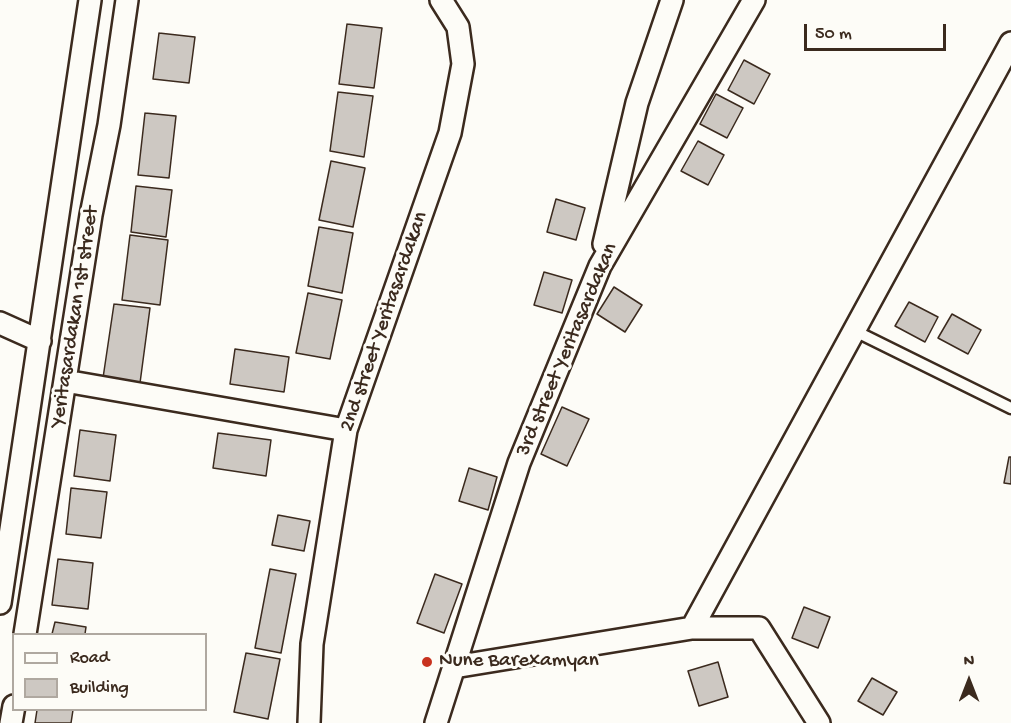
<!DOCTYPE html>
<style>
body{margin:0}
#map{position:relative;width:1011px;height:723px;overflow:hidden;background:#fdfcf7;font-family:"Gochi Hand",sans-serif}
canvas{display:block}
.legend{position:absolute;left:12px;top:633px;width:195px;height:78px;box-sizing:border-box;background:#fdfcf7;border:2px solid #afa8a0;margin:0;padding:8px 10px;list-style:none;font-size:18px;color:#3b2a1e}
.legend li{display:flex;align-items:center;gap:12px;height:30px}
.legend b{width:30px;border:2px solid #afa8a0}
.north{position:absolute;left:939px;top:651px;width:60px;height:60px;-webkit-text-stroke:4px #fdfcf7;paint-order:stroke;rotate:0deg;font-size:16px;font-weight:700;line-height:24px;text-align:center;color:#3b2a1e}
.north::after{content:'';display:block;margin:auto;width:21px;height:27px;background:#3b2a1e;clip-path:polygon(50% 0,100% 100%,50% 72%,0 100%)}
.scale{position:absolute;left:804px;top:24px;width:142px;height:27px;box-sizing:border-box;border:3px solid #3b2a1e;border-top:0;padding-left:8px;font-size:18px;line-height:21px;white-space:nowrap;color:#3b2a1e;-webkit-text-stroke:4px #fdfcf7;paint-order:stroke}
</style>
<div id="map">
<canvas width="1011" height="723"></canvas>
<ul class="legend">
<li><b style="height:8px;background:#fdfcf7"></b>Road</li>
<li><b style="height:16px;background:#cdc8c2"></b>Building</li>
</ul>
<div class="north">N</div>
<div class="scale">50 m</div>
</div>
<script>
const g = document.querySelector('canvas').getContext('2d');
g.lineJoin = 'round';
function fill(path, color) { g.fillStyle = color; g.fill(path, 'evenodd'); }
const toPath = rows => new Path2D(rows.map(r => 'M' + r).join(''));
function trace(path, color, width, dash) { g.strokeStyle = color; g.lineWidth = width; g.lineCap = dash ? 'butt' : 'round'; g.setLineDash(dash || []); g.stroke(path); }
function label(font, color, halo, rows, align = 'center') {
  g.font = font + ' "Gochi Hand",sans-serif'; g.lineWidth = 6; g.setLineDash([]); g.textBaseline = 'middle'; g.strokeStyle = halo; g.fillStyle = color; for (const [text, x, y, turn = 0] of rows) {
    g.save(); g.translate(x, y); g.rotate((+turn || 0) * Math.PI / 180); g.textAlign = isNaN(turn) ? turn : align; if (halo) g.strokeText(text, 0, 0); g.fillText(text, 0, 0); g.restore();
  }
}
const building = toPath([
 [347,24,382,28,374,88,339,84,347,24],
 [159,33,195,37,189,83,153,79,159,33],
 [744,60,770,74,754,104,728,90,744,60],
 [338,92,373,96,364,157,330,151,338,92],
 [716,94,743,108,727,138,700,124,716,94],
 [145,113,176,116,169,178,138,175,145,113],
 [698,141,724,155,708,185,681,171,698,141],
 [331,161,365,168,353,227,319,220,331,161],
 [136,186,172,190,166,237,131,232,136,186],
 [556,199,585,208,576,240,547,232,556,199],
 [319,227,353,233,342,293,308,286,319,227],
 [130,235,168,240,160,305,122,300,130,235],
 [544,272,572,280,562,313,534,305,544,272],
 [614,287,642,305,625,332,597,314,614,287],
 [308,293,342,300,330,359,296,353,308,293],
 [909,302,938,317,925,342,895,326,909,302],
 [114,304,150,308,140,383,103,378,114,304],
 [952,314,981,330,968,354,938,338,952,314],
 [235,349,289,357,284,392,230,384,235,349],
 [562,407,589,419,567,466,541,454,562,407],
 [80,430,116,435,110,481,74,476,80,430],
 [218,433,271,440,266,476,213,468,218,433],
 [1009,457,1011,457,1011,484,1004,483,1009,457],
 [469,468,497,477,488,510,459,501,469,468],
 [71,488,107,492,101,538,66,534,71,488],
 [278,515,310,521,304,551,272,545,278,515],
 [58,559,93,563,88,609,52,605,58,559],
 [270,569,296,574,281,653,255,648,270,569],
 [435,574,462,584,444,633,417,623,435,574],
 [804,607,830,617,818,648,792,638,804,607],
 [55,622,86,627,85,634,52,634,55,622],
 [246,653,280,659,268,719,234,712,246,653],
 [718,662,728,697,699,706,688,671,718,662],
 [872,678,897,692,883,715,858,701,872,678],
 [37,710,73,710,71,723,35,723,37,710]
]);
fill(building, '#cdc8c2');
trace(building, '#3b2a1e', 1.5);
const service = toPath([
 [855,331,1011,408]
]);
const minor = toPath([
 [604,244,637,103,672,0],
 [0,323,40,341],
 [65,381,346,430],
 [0,603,90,0],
 [692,628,1011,43],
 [25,634,91,215,109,125,127,0],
 [454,667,692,628,759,628,819,723],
 [11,723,14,706],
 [309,723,312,644,346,430,450,133,463,64,458,27,441,0],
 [436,723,519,463,600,266,754,0]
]);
trace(service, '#3b2a1e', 15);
trace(minor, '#3b2a1e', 26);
trace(service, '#fdfcf7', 10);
trace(minor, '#fdfcf7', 21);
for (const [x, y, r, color] of [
 [427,662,6,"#c8321e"]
]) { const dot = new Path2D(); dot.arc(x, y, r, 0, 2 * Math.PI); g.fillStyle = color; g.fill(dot); trace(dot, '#fdfcf7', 2); }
label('21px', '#3b2a1e', '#fdfcf7', [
 ["Yeritasardakan 1st street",76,317,-81],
 ["2nd street Yeritasardakan",385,322,-71],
 ["3rd street Yeritasardakan",568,350,-67]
]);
label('21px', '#3b2a1e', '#fdfcf7', [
 ["Nune Barexamyan",439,662]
], 'left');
</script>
